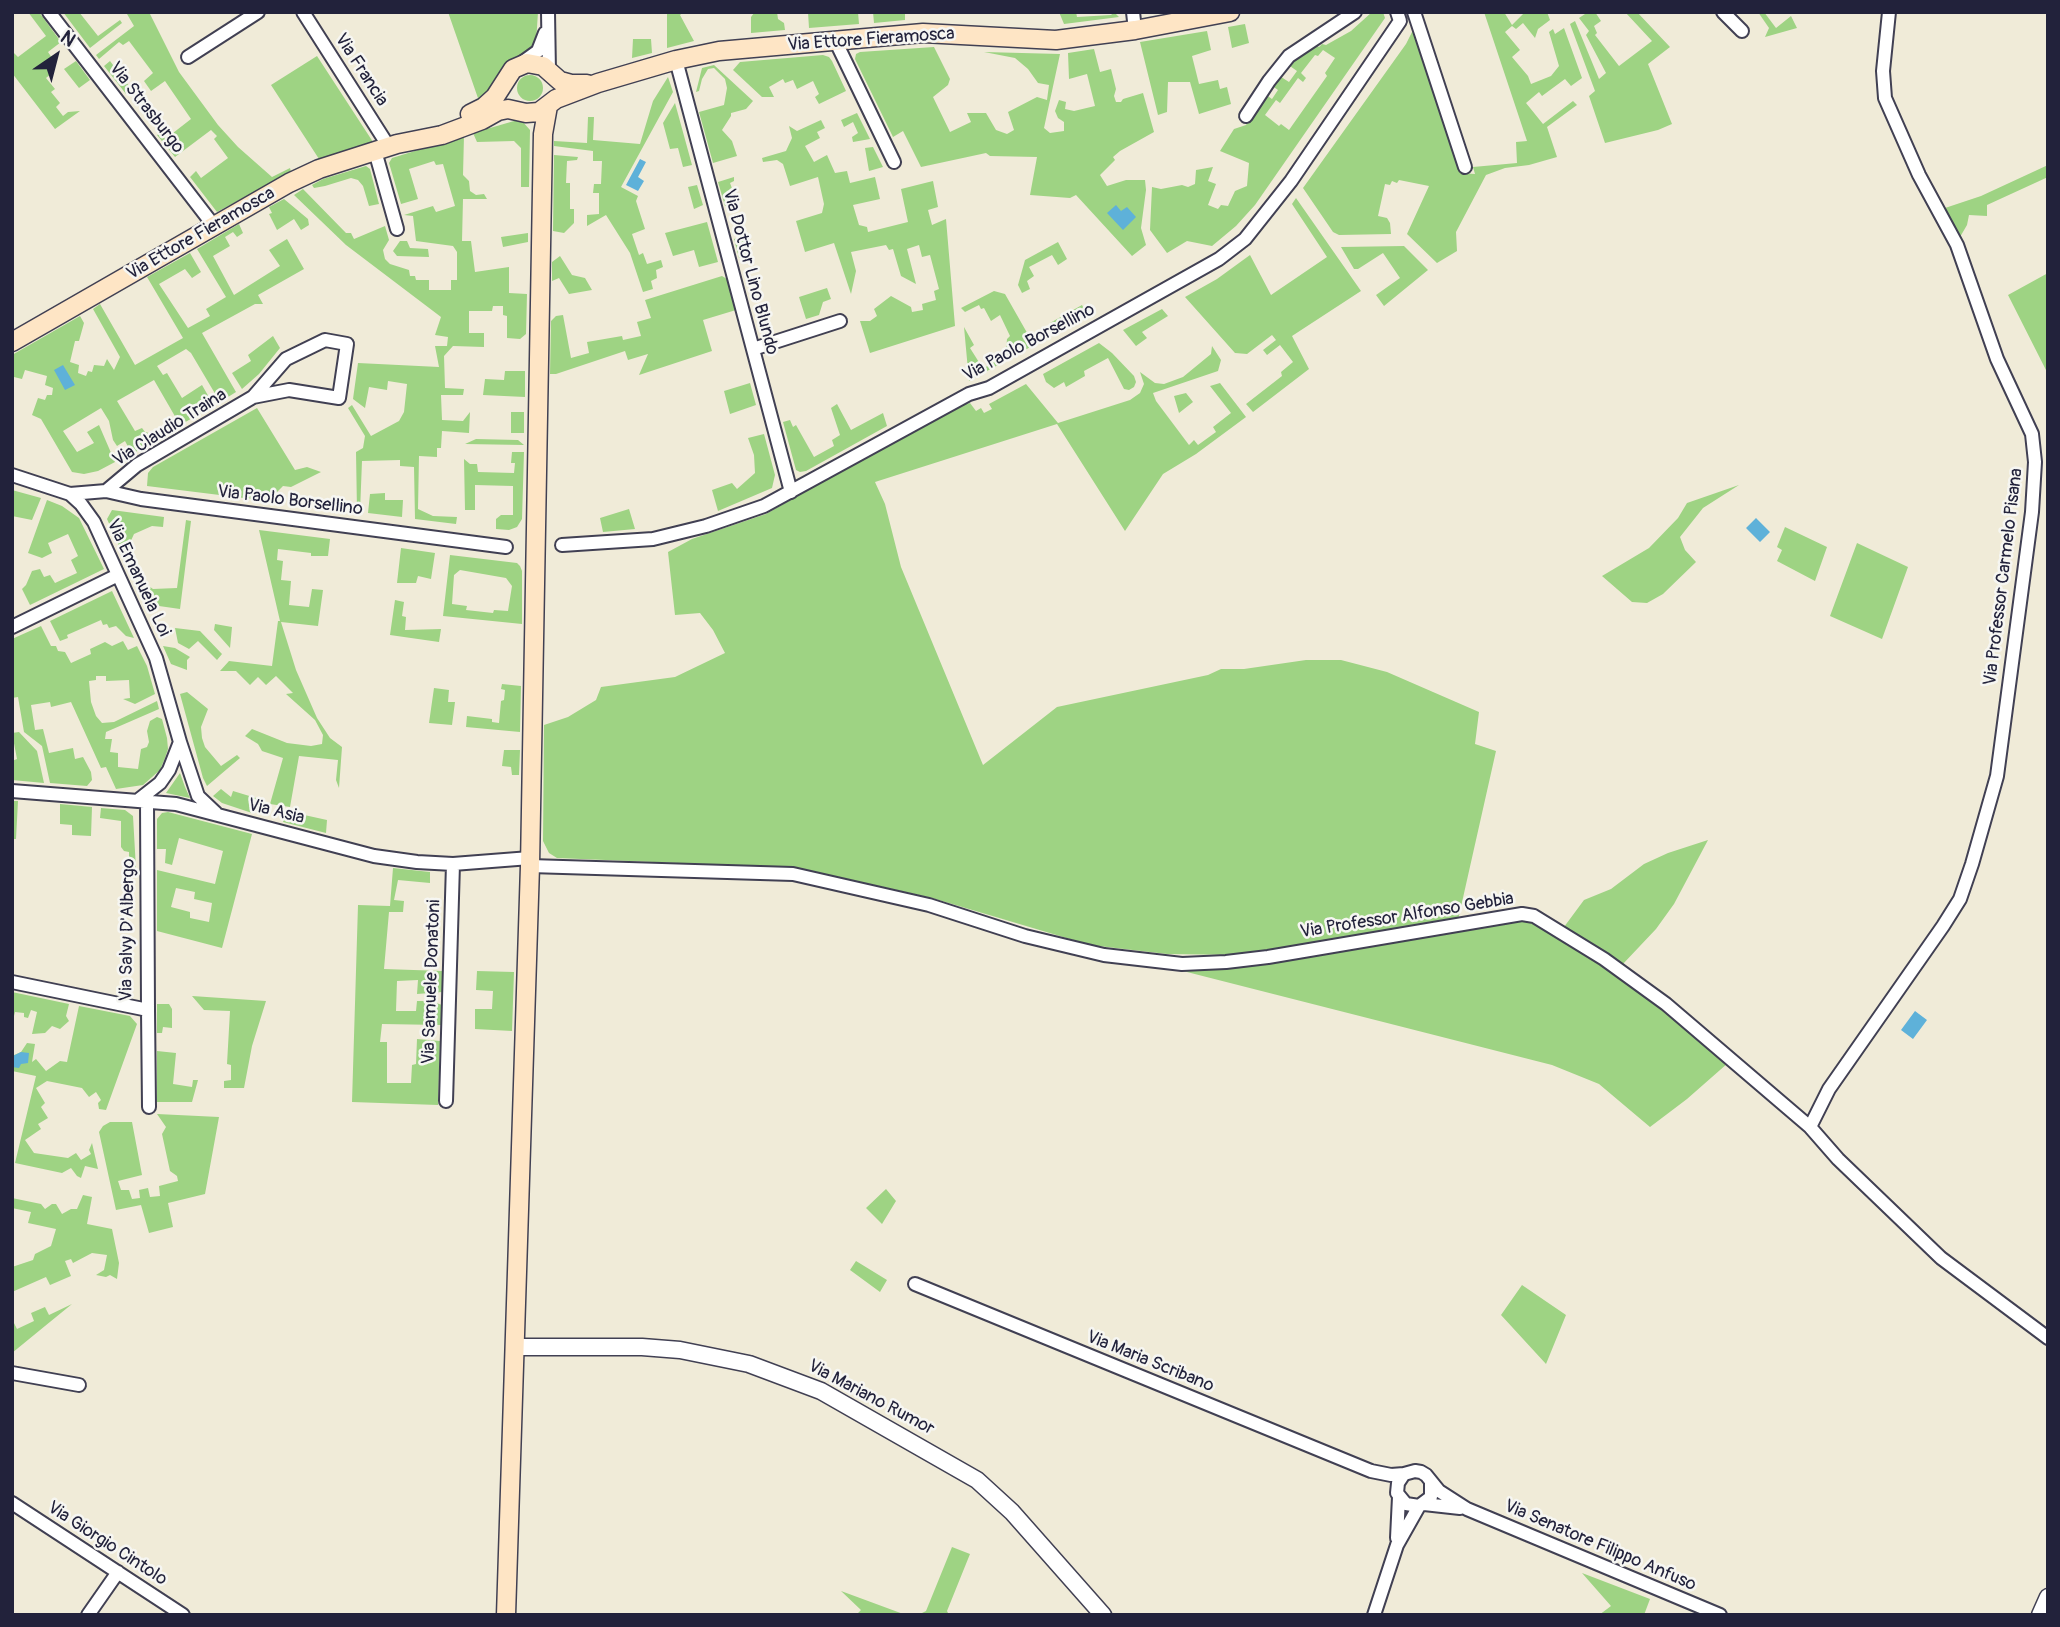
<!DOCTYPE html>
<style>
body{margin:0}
#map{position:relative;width:2060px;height:1627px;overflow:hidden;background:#f0ebd8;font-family:Pangolin,sans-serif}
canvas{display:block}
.frame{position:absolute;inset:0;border:14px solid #22223b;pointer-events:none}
.north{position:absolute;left:21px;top:21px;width:70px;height:70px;-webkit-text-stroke:5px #f6f6f2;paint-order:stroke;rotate:35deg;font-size:19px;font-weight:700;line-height:28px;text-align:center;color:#22223b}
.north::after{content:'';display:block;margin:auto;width:24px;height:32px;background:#22223b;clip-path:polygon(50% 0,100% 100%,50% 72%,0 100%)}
</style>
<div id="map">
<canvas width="2060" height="1627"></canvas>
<div class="frame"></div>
<div class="north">N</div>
</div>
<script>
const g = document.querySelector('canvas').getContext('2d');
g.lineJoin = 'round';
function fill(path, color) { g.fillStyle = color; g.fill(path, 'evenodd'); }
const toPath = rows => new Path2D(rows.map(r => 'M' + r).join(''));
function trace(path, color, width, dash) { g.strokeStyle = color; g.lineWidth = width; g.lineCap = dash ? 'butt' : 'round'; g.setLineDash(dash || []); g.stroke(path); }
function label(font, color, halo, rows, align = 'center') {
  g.font = font + ' Pangolin,sans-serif'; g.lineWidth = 5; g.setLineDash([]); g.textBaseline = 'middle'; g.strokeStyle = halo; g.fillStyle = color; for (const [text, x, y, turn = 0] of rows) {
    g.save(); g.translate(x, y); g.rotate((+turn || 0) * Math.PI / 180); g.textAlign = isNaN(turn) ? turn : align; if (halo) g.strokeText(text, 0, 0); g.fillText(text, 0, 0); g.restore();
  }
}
fill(toPath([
 [28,12,39,12,61,42,48,52,56,64,48,70,51,74,46,78,55,89,51,92,60,103,56,107,63,116,68,112,80,111,55,129,12,73,12,51,18,57,46,36],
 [63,12,79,12,98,36,120,20,122,23,90,48],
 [130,12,149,12,179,72,218,125,238,147,272,177,290,168,291,172,217,212,190,177,196,171,201,178,228,158,214,139,217,136,211,130,175,157,157,135,168,127,173,133,191,119,165,81,151,91,144,81,153,73,129,41,123,45,119,42,99,59,96,55,134,26,127,14],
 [448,12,538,12,536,43,531,51,508,62,492,90,479,101],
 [667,12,683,12,680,15,694,41,667,48],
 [777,12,778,19,784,23,785,30,751,33,751,17,754,13],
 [808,12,858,12,859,24,809,28],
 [873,12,905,12,905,20,874,23],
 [1059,12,1076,12,1077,17,1111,15,1114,12,1119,17,1064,24],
 [1372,12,1383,12,1385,18,1255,205,1236,226,1212,246,1187,241,1167,253,1150,230,1152,187,1161,189,1182,185,1188,187,1195,184,1196,170,1213,167,1208,181,1216,184,1208,205,1218,209,1221,205,1228,206,1235,191,1247,186,1249,163,1220,151,1234,129,1246,125,1265,94,1272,99,1278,90,1271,85,1278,75,1289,82,1297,71,1287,64,1313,43,1319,47,1322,44,1326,45,1351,31],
 [1323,50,1335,58,1325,73,1327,76,1289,130,1281,124,1279,126,1265,115,1276,100,1280,103,1298,78,1303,82,1306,78,1301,73,1315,55,1318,56],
 [1484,12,1504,12,1512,25,1525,12,1547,12,1550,20,1538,29,1535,38,1523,23,1516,29,1512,26,1505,32,1520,50,1512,57,1528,76,1531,84,1551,76,1559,66,1549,32,1553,29,1555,34,1564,28,1582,78,1571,86,1565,79,1542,96,1539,92,1526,103,1543,124,1573,101,1577,105,1547,127,1557,157,1529,165,1505,168,1486,175,1456,232,1457,251,1437,263,1407,234,1429,186,1399,180,1397,183,1392,181,1390,185,1385,184,1378,216,1387,218,1390,223,1391,234,1339,235,1333,232,1303,188,1406,44,1413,30,1458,160,1460,173,1475,174,1473,167,1517,163,1516,142,1527,141],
 [1588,12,1595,12,1601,21,1594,26,1597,33,1595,35,1619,66,1652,41,1625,12,1637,12,1670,47,1648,64,1672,124,1658,130,1605,143,1589,96,1595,91,1570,24,1575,21,1599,79,1606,73,1586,35,1589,31,1579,18],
 [1758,12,1764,12,1776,28,1791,16,1797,28,1765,37,1769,28],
 [1245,24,1249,43,1232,48,1228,27],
 [1207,31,1211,50,1192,56,1199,84,1218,80,1220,89,1227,87,1231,104,1199,114,1190,82,1168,82,1167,112,1158,115,1140,42],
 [633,39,651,39,652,53,632,58],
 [934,47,950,79,948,85,933,97,950,132,971,122,967,113,986,113,996,130,1007,134,1014,130,1008,112,1037,97,1047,100,1049,85,1038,83,1028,69,1015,58,984,52,1060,54,1044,128,1050,133,1064,131,1064,122,1058,118,1055,111,1059,100,1066,102,1065,109,1074,111,1095,106,1087,74,1069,79,1068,53,1094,49,1100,72,1111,69,1116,89,1114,96,1116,102,1121,102,1123,99,1143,93,1154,132,1120,151,1113,157,1115,160,1100,175,1107,186,1126,180,1145,180,1146,190,1141,228,1146,245,1132,256,1076,195,1070,198,1030,195,1037,157,990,156,986,153,921,167,903,131,893,137,855,59,856,54,860,52],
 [823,55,829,57,832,61,846,91,819,104,815,97,819,94,813,81,797,89,793,80,785,83,783,79,769,87,774,97,762,97,733,70,740,62],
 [317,56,373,142,319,159,271,85],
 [76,61,90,80,79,88,64,69],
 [110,61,132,90,126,94,104,66],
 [714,65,753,101,746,109,731,113,731,116,722,130,732,141,737,156,713,163,699,112,724,105,727,88,725,79,714,68,708,69,702,79,699,91,696,92,702,68],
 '517 88a13 13 0 1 1 26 0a13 13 0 1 1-26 0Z',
 [668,77,673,92,621,187,638,196,636,201,645,229,632,234,639,255,643,253,647,264,661,260,663,267,656,270,657,278,651,281,653,289,643,292,630,253,606,215,587,226,587,215,599,214,599,193,593,193,594,184,601,184,602,161,593,161,593,151,554,146,554,141,587,143,588,117,594,117,593,140,640,144,653,101],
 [675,103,692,165,683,167,678,148,670,149,663,123],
 [857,113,870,139,853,142,852,137,858,133,853,122,844,127,841,120],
 [821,120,825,128,817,132,820,138,805,146,814,162,827,155,835,173,847,171,850,183,875,177,880,199,853,205,859,225,867,227,868,232,908,222,901,189,933,181,938,207,928,210,932,225,946,219,955,326,870,353,860,321,870,321,877,316,874,309,891,296,911,307,912,312,923,310,922,304,936,300,934,291,939,289,930,255,922,257,919,245,907,249,916,284,901,276,893,249,889,250,886,245,851,252,856,271,851,294,834,243,805,252,796,221,822,213,824,204,818,177,790,186,783,164,777,160,763,162,762,158,786,151,792,138,789,126,797,131],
 [514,121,522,121,530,130,529,187,521,187,521,148,514,141,477,142,473,133],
 [464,136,463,175,469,181,470,191,476,195,484,194,487,199,463,199,462,241,471,241,475,272,509,267,509,293,527,294,526,334,520,339,507,338,507,316,503,315,503,306,493,306,492,311,469,311,469,333,484,333,484,347,453,346,444,356,445,388,464,389,463,395,441,395,442,420,463,421,470,412,469,433,442,431,441,448,437,448,437,457,419,456,418,509,433,516,457,517,456,524,415,519,414,467,400,466,400,460,362,461,360,512,357,511,356,452,363,448,365,436,348,408,352,405,371,436,399,421,404,412,407,384,388,381,387,390,369,387,365,408,353,399,358,363,439,367,435,346,447,346,448,337,435,335,441,317,346,245,294,195,303,189,346,233,351,233,354,239,385,226,389,240,383,250,385,259,390,264,409,270,410,276,415,276,416,280,429,280,429,290,451,290,451,280,457,280,457,252,453,246,416,241,413,216,404,215,433,206,436,212,455,206,443,164,436,165,434,161,409,169,418,199,401,204,389,163,392,158],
 [873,147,883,167,869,171,865,148],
 [554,155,578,157,577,160,567,161,566,183,570,183,570,209,574,209,574,223,564,233,553,231],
 [2048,165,2048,177,1987,205,1987,216,1969,215,1967,225,1960,237,1945,208,1981,196],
 [366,166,370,169,379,204,369,206,363,186,358,180,351,178,325,186,314,188,312,185,323,179],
 [734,177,734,181,730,183,737,202,725,206,718,182],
 [697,185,703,205,694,209,688,187],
 [1296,198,1361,291,1292,336,1309,369,1253,412,1246,404,1282,376,1281,372,1293,362,1280,345,1267,355,1263,350,1276,340,1272,335,1247,354,1235,353,1185,297,1217,279,1250,255,1271,295,1327,257,1292,204],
 [284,199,308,219,309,225,301,230,294,219,277,230,269,214,272,213,269,207],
 [707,222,718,262,699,267,694,250,673,256,665,233],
 [239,224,243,233,237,237,233,232,225,237,230,246,213,256,234,295,280,266,269,250,287,239,304,269,258,295,263,304,255,304,202,333,236,392,220,402,191,353,186,349,157,366,163,375,167,373,182,398,202,385,214,406,180,425,154,380,117,401,135,431,142,428,145,432,153,434,158,439,132,454,125,441,117,446,113,440,109,421,101,408,63,431,77,452,94,443,87,432,99,425,115,462,98,471,84,474,72,472,41,419,32,415,38,398,45,400,47,395,52,395,53,388,45,385,47,376,25,370,22,379,14,377,12,382,12,355,80,316,84,323,79,341,75,341,70,362,79,365,78,373,86,376,88,371,92,372,94,365,104,366,107,359,114,370,120,357,93,309,100,304,135,365,183,338,147,277,190,253,201,272,192,278,185,269,159,284,188,328,210,316,206,309,226,297,197,249],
 [528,233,528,242,503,247,501,237],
 [745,235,751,255,739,258,734,239],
 [400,241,407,241,410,248,428,249,429,257,397,256,393,251],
 [1058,242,1067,259,1058,265,1052,255,1029,267,1034,276,1027,281,1030,289,1022,293,1018,285,1025,260],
 [1404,246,1428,270,1384,306,1376,295,1400,278,1383,253,1358,269,1354,269,1341,247],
 [560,256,572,275,585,278,592,290,569,294,559,278,552,281,552,262],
 [2048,273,2048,374,2008,295],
 [722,276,732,282,736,310,703,320,712,351,639,375,648,354,628,360,625,351,556,374,550,374,551,321,556,316,563,315,571,358,589,353,587,342,622,336,623,340,641,336,637,322,651,318,645,300],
 [827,288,831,299,823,302,819,315,806,319,799,297],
 [994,291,1005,294,1034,345,969,381,964,327,974,345,970,348,982,367,992,366,995,359,1006,352,1007,339,1010,336,1000,315,991,321,984,308,981,309,979,305,965,312,961,308],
 [1082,305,1087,315,1055,333,1050,323],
 [1162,309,1168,316,1142,332,1147,338,1136,346,1123,330],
 [273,336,280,348,259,374,242,389,232,373,251,361,248,355],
 [1099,343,1112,353,1134,376,1136,382,1134,387,1129,390,1124,389,1108,358,1084,371,1085,376,1066,387,1064,382,1054,388,1046,382,1043,374],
 [1212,346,1221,360,1218,371,1153,393,1156,401,1189,445,1194,440,1198,445,1216,432,1213,427,1231,413,1210,386,1220,383,1246,417,1196,454,1163,474,1125,531,1057,424,875,482,885,504,901,567,983,765,1057,707,1208,675,1221,669,1244,669,1306,660,1341,660,1387,672,1479,712,1475,744,1496,751,1458,920,1321,944,1242,955,1167,954,1090,945,932,898,799,868,557,858,549,853,543,841,544,725,568,717,596,700,601,687,675,677,725,653,713,630,700,613,675,615,668,552,692,539,766,514,954,407,970,403,976,411,981,408,984,413,992,409,989,404,1026,384,1058,423,1130,400,1140,393,1144,384,1140,372,1155,383,1164,384,1183,377,1211,354],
 [505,371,525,371,525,397,483,395,485,379,504,380],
 [750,383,756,405,730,414,724,391],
 [1186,393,1193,402,1179,413,1174,396],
 [837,404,851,430,883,413,887,426,806,471,800,472,796,470,783,422,790,420,793,427,796,425,814,457,834,446,832,440,840,435,831,408],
 [257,408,295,470,307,467,321,472,291,487,283,486,268,501,147,486,148,473,153,467],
 [511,412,524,412,524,433,511,433],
 [764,434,775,475,772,488,718,511,712,490,732,483,737,489,755,473,754,455,748,438],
 [476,439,518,440,524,445,465,444],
 [512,452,524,452,522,519,517,527,509,530,496,529,496,519,501,515,513,515,513,486,475,485,475,510,465,510,464,459,470,464,477,464,478,472,514,473,515,463,511,463],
 [1739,485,1703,508,1680,537,1685,550,1696,562,1663,594,1647,603,1632,602,1602,576,1649,548,1678,518,1687,503],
 [12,490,41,498,32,520,12,516],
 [385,493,385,500,403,500,402,517,368,513,370,494],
 [47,500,62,506,79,518,104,569,30,605,22,589,26,585,32,571,40,569,44,577,50,575,55,583,77,573,71,560,78,556,68,534,48,543,52,553,42,558,28,553],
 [629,509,635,529,603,532,600,518],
 [112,510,164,517,163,527,152,526,134,534,129,545,146,584,153,589,177,588,186,520,191,521,180,609,145,604,107,519],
 [1785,527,1827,547,1815,581,1777,561,1782,550,1777,547],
 [259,530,330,539,328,556,311,556,311,553,278,549,277,560,283,561,281,580,291,581,289,605,309,607,312,589,323,590,318,626,281,622,296,670,317,718,330,738,342,747,339,788,336,780,338,760,299,756,290,807,270,804,283,758,262,751,258,744,245,736,252,729,287,743,311,746,322,744,323,735,315,720,286,694,293,693,276,676,266,685,258,677,250,685,236,671,220,671,229,661,272,666,278,621,280,621],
 [1857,543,1908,567,1882,639,1830,616],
 [401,548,435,553,431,579,418,576,416,583,397,583],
 [450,555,517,563,520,566,522,571,522,624,443,616],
 [460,570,506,578,512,586,508,611,494,610,493,613,466,610,467,606,452,604,454,575],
 [112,591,134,638,126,636,116,626,109,628,107,624,103,625,101,620,67,635,68,638,60,641,50,621],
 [395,600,404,602,402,616,406,617,405,630,441,629,439,642,390,635],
 [215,624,232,627,230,648,214,630],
 [41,626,51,646,56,646,58,651,65,652,71,663,91,654,90,649,105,642,112,646,123,641,128,650,137,646,147,666,155,694,135,704,123,699,130,698,129,680,106,681,106,676,96,676,96,680,89,681,91,702,96,716,102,723,114,722,157,701,159,709,106,732,105,739,112,739,110,752,118,753,118,767,138,769,141,749,147,747,149,742,147,731,150,721,157,717,162,719,167,738,168,749,165,758,160,770,143,785,116,789,106,767,101,768,71,702,51,707,50,702,31,705,35,730,43,729,49,753,73,748,75,759,83,757,91,772,92,780,87,786,50,783,42,746,24,732,18,697,12,698,12,639],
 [175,628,200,631,222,654,217,660,198,641,189,649,178,643],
 [163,646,175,648,190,657,187,660,187,670,171,664],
 [502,684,521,686,520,732,466,727,467,716,492,719,492,722,499,723,501,701,504,700,505,690,501,689],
 [434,688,449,690,448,702,455,702,452,725,429,723],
 [187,692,208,709,201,727,202,738,205,747,221,766,237,755,240,758,207,786,203,778,180,694],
 [19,732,37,751,44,783,12,780,12,761,17,759,12,733],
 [504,750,520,750,519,775,512,775,511,767,502,766],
 [180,773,185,787,190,798,166,793],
 [221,789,231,797,233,791,256,798,252,813,222,803,213,796],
 [12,801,18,801,16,839,12,839],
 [60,804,92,807,91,836,72,835,72,825,60,824],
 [101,808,125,810,133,816,136,869,129,868,129,852,124,851,121,847,121,821,100,818],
 [286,811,327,820,326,833,283,822],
 [168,812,252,834,222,948,157,931,157,870,215,884,223,851,179,838,172,865,165,863,166,849,157,849,157,819,162,813],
 [176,888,195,892,194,899,212,903,209,922,190,918,190,912,171,907],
 [1708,840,1674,904,1656,929,1622,965,1564,927,1584,900,1611,889,1644,864,1668,853],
 [393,868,430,872,430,883,398,880,394,900,404,901,403,912,389,912,384,969,443,971,442,992,417,994,418,980,397,981,396,1011,416,1011,417,1001,431,1001,442,1005,441,1025,382,1024,380,1042,387,1042,387,1083,411,1083,412,1065,416,1064,417,1039,440,1041,438,1105,352,1102,358,905,390,906],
 [1517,919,1535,921,1593,958,1641,992,1728,1063,1687,1099,1650,1127,1599,1084,1552,1065,1183,971,1272,963],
 [477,971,514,972,512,1031,475,1029,475,1009,492,1009,493,991,476,990],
 [12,992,69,1004,66,1016,69,1021,60,1029,52,1026,45,1033,32,1034,37,1012,31,1010,28,1018,24,1017,24,1013,15,1012,14,1016,12,1015],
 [192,996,266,1001,252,1046,244,1088,224,1088,224,1081,231,1080,231,1065,227,1064,230,1011,204,1010],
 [157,1004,169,1004,172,1009,172,1028,163,1027,162,1033,157,1033],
 [79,1006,130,1016,137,1024,106,1110,99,1109,98,1103,101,1100,96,1092,89,1097,82,1088,47,1081,36,1088,45,1103,41,1107,48,1118,38,1124,41,1129,25,1140,34,1153,68,1158,76,1153,81,1160,91,1154,89,1150,92,1143,98,1169,85,1166,81,1178,77,1176,71,1168,62,1173,15,1163,36,1076,12,1071,12,1056,21,1052,27,1043,35,1044,32,1062,36,1059,46,1071,60,1061,67,1062],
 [157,1051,176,1053,173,1084,192,1087,193,1080,198,1080,192,1102,157,1102],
 [157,1114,219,1117,205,1194,168,1203,173,1227,149,1233,141,1205,116,1210,99,1132,103,1126,110,1122,132,1122,142,1175,118,1181,121,1190,129,1190,132,1199,140,1198,139,1190,148,1188,150,1197,160,1196,159,1186,178,1181,177,1176,170,1171,162,1134,166,1127],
 [886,1189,896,1201,882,1224,866,1208],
 [83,1195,92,1197,87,1224,112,1229,119,1263,117,1279,110,1275,106,1277,96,1275,104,1270,107,1255,92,1253,73,1263,71,1259,65,1261,71,1276,50,1285,46,1277,12,1292,12,1267,33,1260,35,1254,51,1246,56,1229,28,1223,31,1212,12,1208,12,1198,41,1204,45,1209,52,1204,56,1204,62,1214,71,1209,77,1209],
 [856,1261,887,1280,880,1292,850,1270],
 [1522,1285,1566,1315,1546,1364,1501,1315],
 [72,1304,45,1326,12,1353,12,1319,17,1329,34,1321,31,1313,45,1307,49,1315],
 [952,1547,970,1554,947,1611,949,1615,918,1615,926,1611],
 [1582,1573,1650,1599,1644,1615,1599,1615,1611,1606],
 [841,1591,906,1615,856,1615,861,1610]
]), '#9ed383');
fill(toPath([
 [640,159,646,162,638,177,644,181,638,191,626,185],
 [1116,205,1121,211,1127,207,1136,217,1123,230,1107,213],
 [63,365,75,385,65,390,54,370],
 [1756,518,1770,532,1760,542,1746,528],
 [1915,1011,1927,1020,1913,1039,1901,1030],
 [21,1052,29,1053,28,1063,21,1064,19,1068,12,1067,13,1056]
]), '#5eb1d9');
const minor = toPath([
 [49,12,214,226],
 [303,12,389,147],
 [548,12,549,72],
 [1133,12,1135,30],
 [1414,12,1465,167],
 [1723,12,1742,31],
 [835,40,894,162],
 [188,57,258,12],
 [676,60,791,492],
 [520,64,538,51,545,33],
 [1246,116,1269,81,1289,56,1355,12],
 [375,151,397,229],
 [753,349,840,321],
 [12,475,70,494,81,504,94,522,156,658,180,742],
 [106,491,137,465,253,397,286,359,325,340,347,344,339,398,289,390,253,397],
 [70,494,106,491,141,499,506,547],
 [562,545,653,539,706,526,764,506,969,394,989,388,1219,259,1245,239,1291,181,1400,21,1397,12],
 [12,627,118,575],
 [12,791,176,804,374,856,417,862,453,864,530,858],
 [137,801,160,783,169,770,180,742,198,796,216,813],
 [530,866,793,874,929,905,1025,936,1104,955,1182,964,1226,962,1268,957,1522,914,1534,916,1604,959,1666,1004,1810,1127,1838,1159,1941,1258,2048,1338],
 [12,982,148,1010,147,802],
 [148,1010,149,1107],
 [446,1101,453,864],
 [1810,1127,1829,1089,1943,926,1960,899,1972,864,1997,776,2032,512,2035,462,2032,434,1997,359,1957,245,1919,175,1885,98,1883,71,1889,12],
 [915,1284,1371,1471,1391,1475,1404,1474],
 [12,1373,79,1385],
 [1431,1483,1431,1497,1419,1506,1406,1504,1397,1493,1398,1483,1404,1474,1415,1471,1421,1472,1426,1475,1439,1491,1467,1509,1720,1615],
 [12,1503,183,1615],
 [1424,1504,1460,1508],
 [1397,1538,1399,1497],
 [88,1615,118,1572],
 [1374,1615,1397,1545,1419,1506]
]);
const tertiary = toPath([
 [515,1347,642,1347,680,1350,749,1364,821,1391,977,1480,1012,1512,1103,1615],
 [2040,1615,2048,1597]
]);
const secondary = toPath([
 [470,114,484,107,495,97,513,69,527,63,543,66,560,81,571,84,587,84],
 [12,342,289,183,319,169,397,144,442,135,482,120,498,111,508,109,526,113,539,112,556,99,598,83,676,60,719,51,923,33,1056,40,1135,30,1230,12],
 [506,1615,530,866,543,134,548,106]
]);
trace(minor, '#414053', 16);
trace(tertiary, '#414053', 19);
trace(secondary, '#414053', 21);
trace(minor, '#fff', 12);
trace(tertiary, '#fff', 16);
trace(secondary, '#fee5c5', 18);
label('18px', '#22223b', '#f6f6f2', [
 ["Via Ettore Fieramosca",871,40,-4],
 ["Via Francia",361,70,57],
 ["Via Strasburgo",146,108,52],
 ["Via Ettore Fieramosca",201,234,-30],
 ["Via Dottor Lino Blundo",750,272,75],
 ["Via Paolo Borsellino",1029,343,-28],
 ["Via Claudio Traina",170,428,-32],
 ["Via Paolo Borsellino",290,501,7],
 ["Via Professor Carmelo Pisana",2004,577,-83],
 ["Via Emanuela Loi",138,578,65],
 ["Via Asia",276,812,14],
 ["Via Professor Alfonso Gebbia",1407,916,-9],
 ["Via Salvy D'Albergo",128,930,-89],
 ["Via Samuele Donatoni",432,982,-88],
 ["Via Maria Scribano",1150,1362,22],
 ["Via Mariano Rumor",871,1398,28],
 ["Via Giorgio Cintolo",107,1544,33],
 ["Via Senatore Filippo Anfuso",1600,1546,23]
]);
</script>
